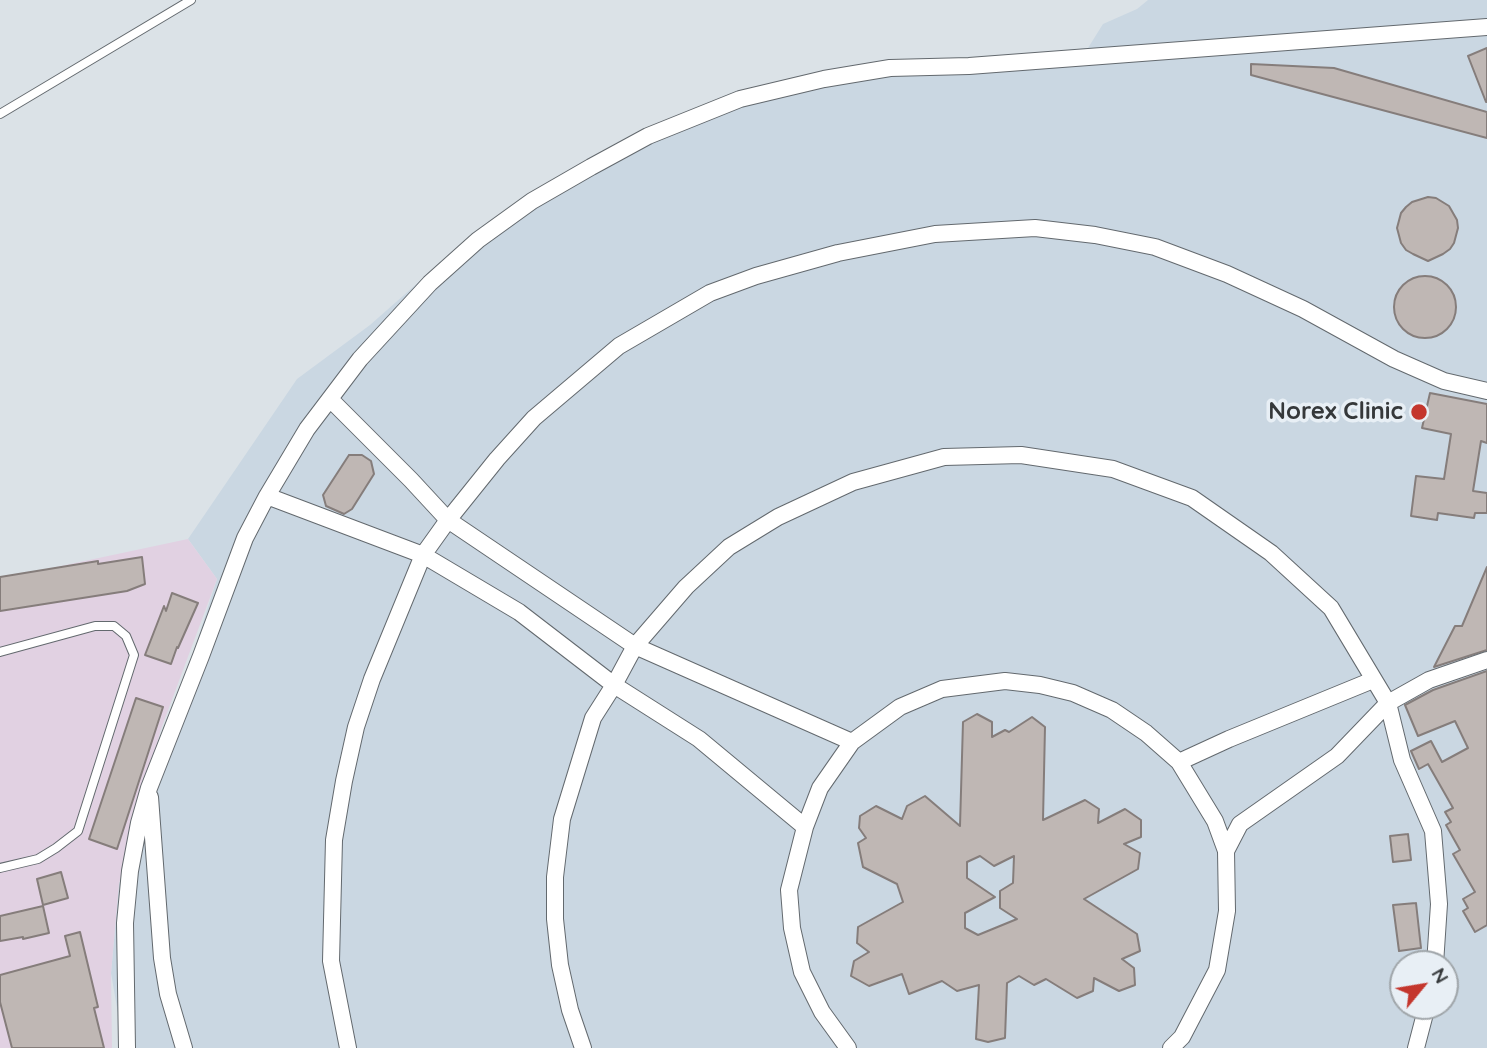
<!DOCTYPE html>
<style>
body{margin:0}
#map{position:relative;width:1487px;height:1048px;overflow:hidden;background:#dbe2e7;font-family:Quicksand,sans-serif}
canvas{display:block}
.north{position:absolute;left:1389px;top:950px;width:70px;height:70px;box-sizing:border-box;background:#e8eff5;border:2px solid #a0a6aa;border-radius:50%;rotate:60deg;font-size:19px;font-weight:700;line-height:28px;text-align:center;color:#35383a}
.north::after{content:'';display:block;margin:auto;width:24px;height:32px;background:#c4362d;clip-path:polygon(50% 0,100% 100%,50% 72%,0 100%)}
</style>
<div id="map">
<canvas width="1487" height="1048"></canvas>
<div class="north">N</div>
</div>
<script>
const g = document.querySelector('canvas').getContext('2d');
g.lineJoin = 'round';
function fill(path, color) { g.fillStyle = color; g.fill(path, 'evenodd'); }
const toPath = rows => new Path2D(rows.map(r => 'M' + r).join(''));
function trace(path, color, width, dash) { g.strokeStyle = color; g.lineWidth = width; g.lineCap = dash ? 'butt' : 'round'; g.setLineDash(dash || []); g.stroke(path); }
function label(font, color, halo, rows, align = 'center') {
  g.font = font + ' Quicksand,sans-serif'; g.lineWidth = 7; g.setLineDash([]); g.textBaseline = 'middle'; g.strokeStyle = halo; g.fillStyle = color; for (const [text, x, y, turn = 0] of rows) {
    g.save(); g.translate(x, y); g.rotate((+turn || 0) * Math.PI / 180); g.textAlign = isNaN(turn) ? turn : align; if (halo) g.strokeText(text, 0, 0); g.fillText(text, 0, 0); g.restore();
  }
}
fill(toPath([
 [1148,0,1487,0,1487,1048,124,1048,111,973,119,884,217,579,188,539,297,379,370,325,471,236,621,148,777,88,903,66,1088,48,1103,24,1137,9],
 [1403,964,1445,964,1445,1006,1403,1006]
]), '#cad7e2');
fill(toPath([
 [188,539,217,579,161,729,119,884,111,973,112,1048,0,1048,0,579]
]), '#e1d1e2');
const building = toPath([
 [1487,48,1487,102,1486,102,1468,56,1487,48],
 [1251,64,1334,68,1487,112,1487,138,1251,75,1251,64],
 [1428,197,1436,198,1449,206,1457,220,1458,228,1454,243,1450,249,1443,254,1428,261,1413,254,1406,250,1401,243,1397,228,1401,213,1406,207,1412,202,1428,197],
 '1394 307a31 31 0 1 1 62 0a31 31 0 1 1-62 0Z',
 [1430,393,1487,404,1487,443,1481,441,1473,491,1487,493,1487,513,1475,513,1474,518,1438,513,1437,520,1411,516,1416,476,1444,479,1451,434,1422,428,1430,393],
 [349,455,362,455,371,461,374,474,352,509,344,514,326,506,323,495,349,455],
 [142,557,145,584,127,591,0,611,0,577,98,561,98,564,142,557],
 [1487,567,1487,650,1434,667,1455,626,1462,626,1487,567],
 [172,593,198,603,178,648,177,647,171,664,145,655,164,606,166,611,172,593],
 [1487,671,1487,925,1475,932,1463,911,1468,908,1463,899,1475,892,1453,854,1460,850,1446,825,1451,822,1445,812,1453,808,1428,764,1419,769,1411,751,1431,741,1442,762,1468,748,1455,721,1418,736,1405,705,1433,690,1487,671],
 [136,698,163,707,117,849,89,839,136,698],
 [977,714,992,722,992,737,1005,730,1009,732,1032,717,1045,727,1043,820,1085,800,1099,809,1098,823,1125,809,1141,820,1141,837,1124,844,1140,853,1138,869,1084,899,1137,934,1140,951,1122,959,1134,968,1135,985,1119,991,1094,978,1093,991,1077,998,1046,979,1034,985,1019,976,1007,983,1005,1038,988,1042,976,1039,979,985,957,991,942,981,909,994,902,974,869,986,851,976,854,961,869,952,857,943,858,927,903,902,897,884,863,867,858,843,866,838,859,828,860,816,876,806,902,819,907,806,925,796,960,826,963,722,977,714],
 [980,856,994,866,1014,856,1013,883,1000,891,1000,908,1017,919,978,935,965,928,965,913,995,897,967,878,967,862,980,856],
 [1408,834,1411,860,1393,862,1390,836,1408,834],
 [61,872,68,898,43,905,37,879,61,872],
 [1416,903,1421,948,1399,951,1393,905,1416,903],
 [43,906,49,933,23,939,23,937,0,941,0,916,43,906],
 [80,932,98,1007,94,1008,104,1048,12,1048,0,1002,0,975,70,956,65,936,80,932]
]);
fill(building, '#bfb7b4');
trace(building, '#857d7b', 2);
const service = toPath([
 [0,114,191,0],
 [0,652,95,626,114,626,126,636,134,655,78,831,56,848,38,859,0,868]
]);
const minor = toPath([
 [330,399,411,480,448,520,635,646,852,742],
 [267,496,423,555,519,612,614,685,699,739,805,827],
 [1179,762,1229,739,1373,680],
 [150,797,162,958,168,994,184,1048],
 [1226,851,1240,824,1337,756,1388,703,1429,680,1487,660],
 [127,1048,125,923,130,871,139,823,149,788,201,656,245,538,267,496,307,429,360,359,430,283,478,240,532,201,591,167,648,136,740,99,824,79,890,68,969,66,1487,27],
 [348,1048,331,961,334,840,344,781,356,727,372,679,423,555,448,520,497,459,534,418,619,346,710,293,756,276,838,253,935,234,1035,228,1095,235,1155,247,1227,274,1303,309,1394,359,1444,381,1487,391],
 [583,1048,570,1010,560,965,555,919,555,877,562,819,593,718,614,685,635,646,686,587,729,547,778,517,853,482,944,457,1021,455,1113,469,1192,498,1271,553,1331,608,1388,703,1402,760,1433,831,1439,904,1435,964],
 [848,1048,822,1012,802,972,792,928,789,890,805,827,820,788,852,742,900,707,942,689,1005,681,1040,685,1073,693,1112,710,1146,733,1179,762,1215,821,1226,851,1227,911,1217,970,1182,1037,1171,1048],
 [1416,1048,1427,1006]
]);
trace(service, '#63696e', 10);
trace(minor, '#63696e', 18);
trace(service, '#fff', 8);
trace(minor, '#fff', 16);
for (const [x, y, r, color] of [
 [1419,412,9,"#c4362d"]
]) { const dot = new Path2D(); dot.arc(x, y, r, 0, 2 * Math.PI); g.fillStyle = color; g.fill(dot); trace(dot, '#e8eff5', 2.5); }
label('bold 24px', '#35383a', '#e8eff5', [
 ["Norex Clinic",1403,412]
], 'right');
</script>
